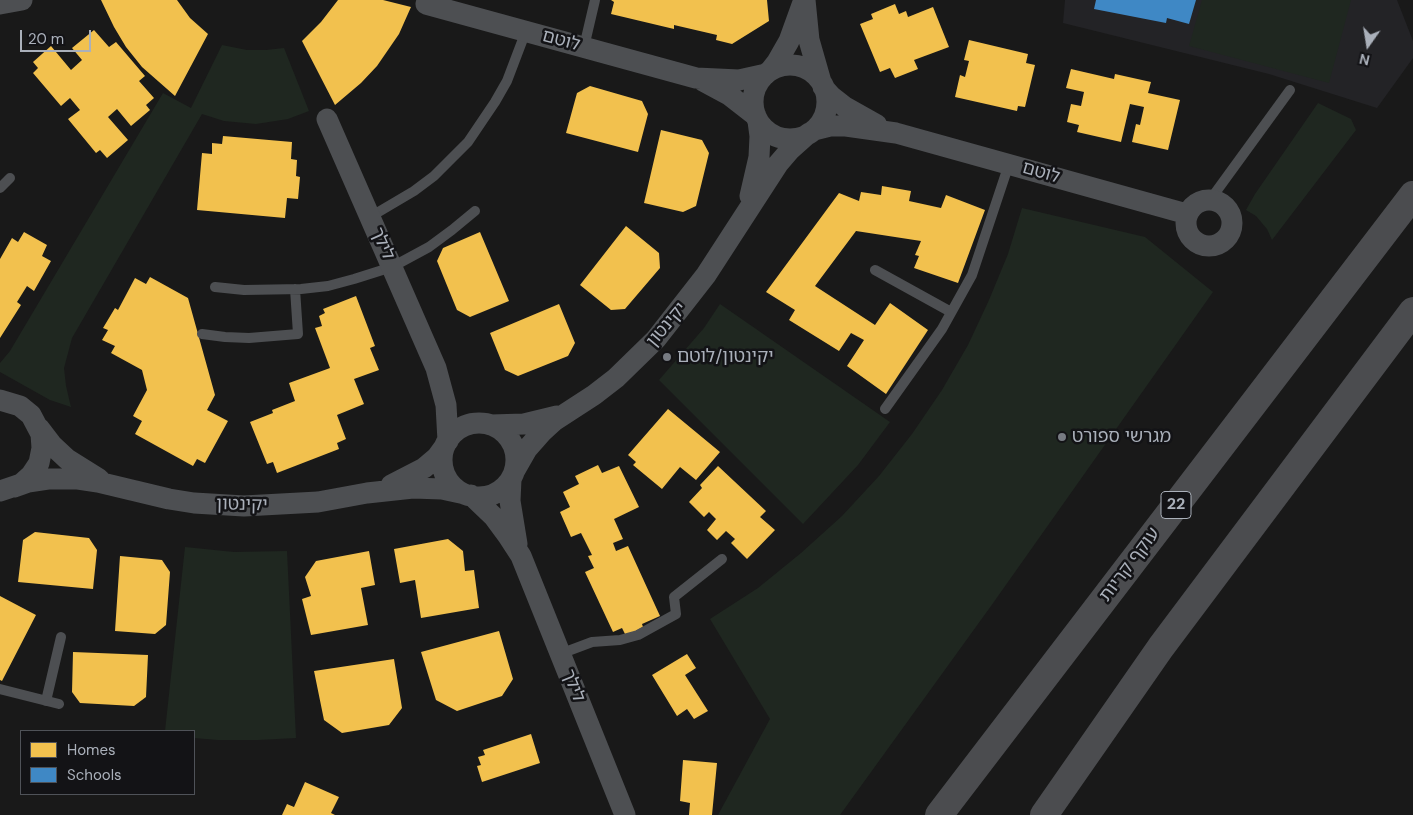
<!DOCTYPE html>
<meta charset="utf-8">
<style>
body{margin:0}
#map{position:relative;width:1413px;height:815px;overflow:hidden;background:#191919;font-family:"DM Sans",sans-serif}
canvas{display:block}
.legend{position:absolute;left:20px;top:730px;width:175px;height:65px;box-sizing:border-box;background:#131316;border:1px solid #4f5258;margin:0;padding:6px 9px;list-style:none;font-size:15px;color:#aab0ba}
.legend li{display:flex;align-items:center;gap:10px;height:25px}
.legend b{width:25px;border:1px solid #4f5258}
.north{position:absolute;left:1343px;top:20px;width:50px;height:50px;-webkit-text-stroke:4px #131316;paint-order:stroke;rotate:193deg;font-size:14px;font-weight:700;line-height:20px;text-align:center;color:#aab0ba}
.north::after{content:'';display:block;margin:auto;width:18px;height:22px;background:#aab0ba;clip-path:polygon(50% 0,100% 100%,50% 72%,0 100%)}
.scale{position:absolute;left:20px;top:30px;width:71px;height:22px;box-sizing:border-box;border:2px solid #aab0ba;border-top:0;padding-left:6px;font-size:15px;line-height:18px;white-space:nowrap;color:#aab0ba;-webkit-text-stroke:4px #131316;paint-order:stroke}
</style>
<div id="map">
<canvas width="1413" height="815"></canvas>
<ul class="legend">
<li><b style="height:14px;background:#f2c14e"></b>Homes</li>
<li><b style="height:14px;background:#3f88c5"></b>Schools</li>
</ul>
<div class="north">N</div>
<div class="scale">20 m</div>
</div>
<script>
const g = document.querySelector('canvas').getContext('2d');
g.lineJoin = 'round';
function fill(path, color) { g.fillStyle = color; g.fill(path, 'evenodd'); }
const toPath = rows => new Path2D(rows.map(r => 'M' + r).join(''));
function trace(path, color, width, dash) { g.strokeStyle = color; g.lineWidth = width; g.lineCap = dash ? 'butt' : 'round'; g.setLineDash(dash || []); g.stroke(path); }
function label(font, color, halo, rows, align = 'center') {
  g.font = font + ' "DM Sans","Noto Sans Hebrew",sans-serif'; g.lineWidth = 5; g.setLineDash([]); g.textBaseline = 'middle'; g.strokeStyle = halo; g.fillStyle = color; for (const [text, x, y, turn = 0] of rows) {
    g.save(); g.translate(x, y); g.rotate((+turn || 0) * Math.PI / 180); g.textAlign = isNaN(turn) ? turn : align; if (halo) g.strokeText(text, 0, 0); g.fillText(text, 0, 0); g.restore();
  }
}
fill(toPath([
 [1065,0,1397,0,1413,41,1413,58,1377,108,1269,74,1063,23]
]), '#232326');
fill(toPath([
 [1202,0,1351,0,1329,83,1189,46],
 [222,45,247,50,266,50,284,48,309,111,288,119,256,124,224,121,202,114,72,338,64,368,66,386,71,407,50,400,0,372,0,363,10,351,163,93,191,108],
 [1318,103,1351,119,1356,130,1272,240,1267,229,1256,216,1246,210,1255,194],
 [1022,208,1145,237,1213,292,991,606,840,815,718,815,770,719,710,619,758,588,801,553,842,516,879,476,912,434,942,390,968,345,989,300,1008,254],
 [720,304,890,422,858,465,803,524,659,380,704,328],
 [185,547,234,552,287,551,296,738,258,740,218,740,194,738,194,731,165,731]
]), '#1f2720');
fill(toPath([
 [101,0,177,0,190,18,208,34,175,96,142,67,126,47,114,27],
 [338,0,383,0,411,7,399,34,377,66,361,83,335,105,302,41,321,22],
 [611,0,767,0,769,21,732,44,716,40,717,35,674,25,674,29,611,14,614,2],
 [895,4,899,14,906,11,908,17,933,7,949,47,914,60,918,69,895,78,890,68,880,72,860,24,873,19,871,14],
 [94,30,109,47,116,42,145,76,139,81,154,98,146,105,150,110,131,126,117,109,108,117,128,140,107,158,100,150,96,153,68,119,80,110,70,98,61,106,33,73,38,68,33,62,51,46,71,70,82,60,72,48],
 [969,40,1028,54,1026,63,1035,65,1025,107,1018,106,1017,111,955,97,960,75,965,77,969,61,964,60],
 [1071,69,1114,79,1115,74,1151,82,1148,93,1180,100,1168,150,1132,142,1136,124,1140,125,1144,107,1130,104,1121,142,1077,132,1079,125,1067,122,1071,104,1081,106,1084,92,1066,88],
 [590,86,642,101,648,114,638,152,566,133,577,93],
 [661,130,702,140,709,153,696,206,683,212,644,203],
 [223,136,292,142,291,159,297,160,296,176,300,177,298,199,287,198,285,218,197,210,202,153,212,154,212,143,222,144],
 [882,186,911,191,909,201,941,208,946,195,985,210,958,283,914,268,919,256,915,255,921,241,856,231,815,286,875,325,890,303,928,330,886,394,847,366,864,340,851,333,839,351,789,320,795,310,766,292,839,193,859,201,861,192,881,195],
 [626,226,659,253,660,268,625,309,611,310,580,285],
 [24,232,47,245,42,256,51,261,34,291,27,286,17,302,21,305,0,338,0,259,12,238,18,242],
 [480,232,509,301,470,317,457,310,437,261,443,248],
 [150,277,188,298,215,395,207,410,228,421,205,463,197,459,193,466,135,434,142,421,133,416,147,390,142,370,111,353,115,346,102,340,108,330,103,328,115,308,118,310,135,278,146,284],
 [356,296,375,346,370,348,379,370,354,379,364,404,337,415,346,439,337,443,339,449,277,473,273,462,267,464,250,422,273,413,272,410,295,401,289,383,330,368,315,328,322,326,319,316,325,313,323,309],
 [559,304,575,343,568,356,518,376,505,370,490,333],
 [668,409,720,452,696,480,680,467,662,489,633,465,636,462,628,455],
 [598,465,602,473,619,466,639,507,614,519,623,539,613,543,616,551,628,546,660,616,642,624,643,627,626,636,622,628,613,632,585,572,594,568,588,556,592,555,581,533,571,537,560,512,570,507,563,492,579,484,575,476],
 [718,466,766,511,760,517,775,530,747,559,731,543,735,539,726,531,717,540,707,530,716,519,709,512,704,517,689,502,702,488,700,485],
 [35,532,89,538,97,550,93,589,18,582,23,540],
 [448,539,463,551,465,571,474,570,479,608,421,618,415,580,400,583,394,549],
 [369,551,375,585,361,588,368,625,311,635,302,599,311,596,305,577,316,561],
 [120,556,162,560,170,572,166,625,155,634,115,631],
 [0,596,36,615,2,681,0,680],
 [499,631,513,679,502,696,457,711,436,700,421,652],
 [73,652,148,655,146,697,134,706,80,703,72,692],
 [687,654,696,668,685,675,708,711,694,719,687,709,677,716,652,675],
 [394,659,402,708,389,725,342,733,324,720,314,671],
 [531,734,540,763,482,782,477,766,481,765,478,757,485,755,483,750],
 [683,760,717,763,712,815,689,815,690,803,680,801],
 [305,782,339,797,331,813,335,815,282,815,287,804,294,807]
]), '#f2c14e');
fill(toPath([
 [1096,0,1196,0,1189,24,1167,18,1166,23,1094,9]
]), '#3f88c5');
trace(toPath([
 [584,47,595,0],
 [0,188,10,178],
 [1210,200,1290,90],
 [370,217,414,191,434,176,468,142,495,102,507,81,526,31],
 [875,270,951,312],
 [215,287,244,290,301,289,328,286,354,279,392,267,429,247,452,230,475,211],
 [202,334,225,337,249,338,298,334,295,289],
 [885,409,942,329,972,275,1009,164],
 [560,654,592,642,620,640,638,635,676,614,674,597,722,559],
 [0,689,59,704],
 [46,701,61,637]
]), '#4d4f52', 10);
trace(toPath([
 [805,0,809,40,821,82],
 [0,4,22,0],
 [426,4,696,78,739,80,766,74],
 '753 102a37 37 0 1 1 74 0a37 37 0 1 1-74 0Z',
 [770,71,777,62,789,41,802,5],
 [703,81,729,95,756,116],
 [823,87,831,96,845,107,877,125],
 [327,119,436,368,446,405,448,441],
 [814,130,830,126,846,126,896,133,1187,214],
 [750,196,759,157,760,136,758,121],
 '1186 223a23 23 0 1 1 46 0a23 23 0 1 1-46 0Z',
 [0,400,20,406,31,415,41,434,42,448,39,463,31,475,21,484,0,491],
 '442 460a37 37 0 1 1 74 0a37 37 0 1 1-74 0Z',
 [491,425,524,424,557,416],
 [39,428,52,445,67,459,99,479],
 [515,470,527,449,542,432,554,421,594,395,616,378,656,339,706,275,778,164,790,150,809,133],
 [511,479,510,501,517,544],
 [391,485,424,468,437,457,445,446],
 [14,487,28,482,48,479,78,479,98,482,169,499,194,503,244,506,318,502,367,493,413,488,442,489,465,494],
 [471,495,494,517,508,536,521,556,625,815]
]), '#4d4f52', 21);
trace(toPath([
 [939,815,1413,195],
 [1044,815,1161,647,1413,311]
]), '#4b4c4f', 28);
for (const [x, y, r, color] of [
 [667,357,5,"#777b82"],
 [1062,437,5,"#777b82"]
]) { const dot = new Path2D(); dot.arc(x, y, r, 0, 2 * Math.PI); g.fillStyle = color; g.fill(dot); trace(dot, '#131316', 2); }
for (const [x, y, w] of [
 [1176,505,30]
]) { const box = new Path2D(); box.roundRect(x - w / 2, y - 13.5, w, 27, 4); g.fillStyle = '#131316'; g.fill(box); trace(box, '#aab0ba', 1); }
label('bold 16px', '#aab0ba', null, [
 ["22",1176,505]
]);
label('18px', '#aab0ba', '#131316', [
 ["לוטם",561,41,15],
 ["לוטם",1041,173,16],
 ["לילך",382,244,66],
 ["יקינטון",667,325,-50],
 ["יקינטון",242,505,1],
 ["עוקף קריות",1130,565,-53],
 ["לילך",573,686,68]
]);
label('18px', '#aab0ba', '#131316', [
 ["יקינטון/לוטם",677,357],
 ["מגרשי ספורט",1072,437]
], 'left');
</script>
